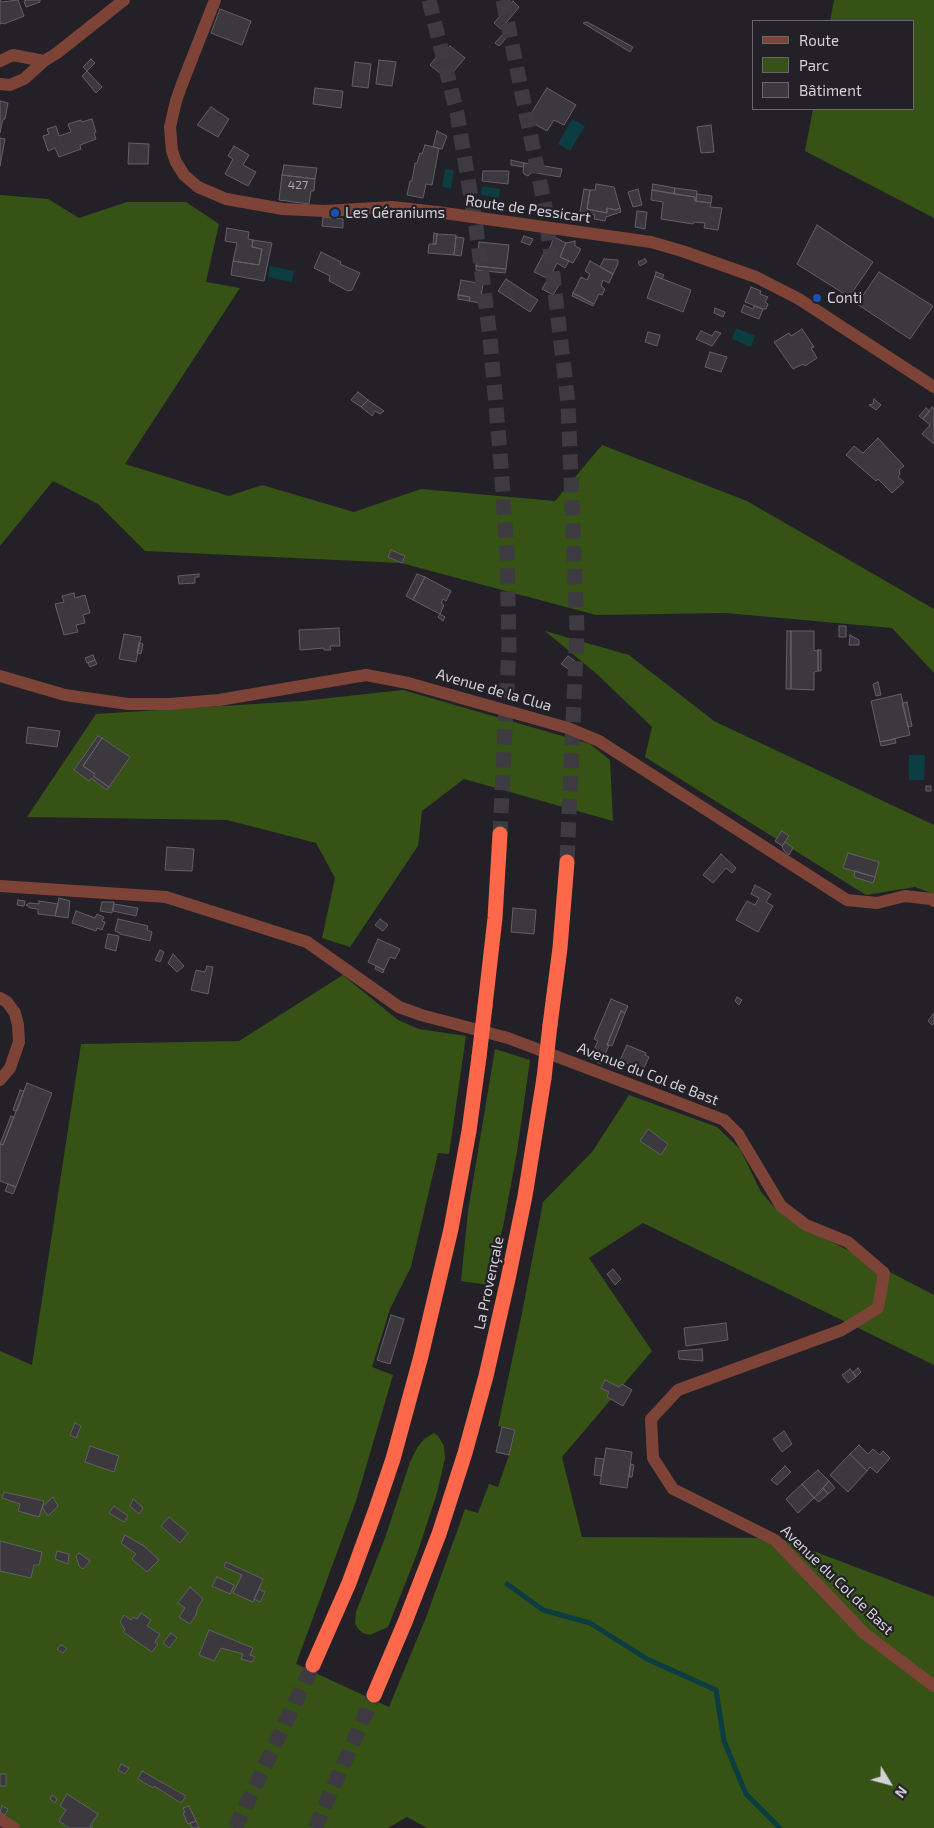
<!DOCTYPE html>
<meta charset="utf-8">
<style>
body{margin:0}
#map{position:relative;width:934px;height:1828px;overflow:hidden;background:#232127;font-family:"Exo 2",sans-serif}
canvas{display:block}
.legend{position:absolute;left:752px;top:20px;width:162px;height:90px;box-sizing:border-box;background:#232127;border:1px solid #69676d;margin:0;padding:6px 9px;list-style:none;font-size:15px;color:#d2d1d5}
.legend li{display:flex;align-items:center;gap:10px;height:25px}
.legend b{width:25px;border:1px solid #69676d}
.north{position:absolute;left:864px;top:1758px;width:50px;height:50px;-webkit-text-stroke:4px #232127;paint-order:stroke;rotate:127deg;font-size:14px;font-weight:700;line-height:20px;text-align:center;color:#d2d1d5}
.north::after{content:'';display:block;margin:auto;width:18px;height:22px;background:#d2d1d5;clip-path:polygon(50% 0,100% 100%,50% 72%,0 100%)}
</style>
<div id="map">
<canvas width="934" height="1828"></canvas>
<ul class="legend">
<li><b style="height:6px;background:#7e4337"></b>Route</li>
<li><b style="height:14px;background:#365215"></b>Parc</li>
<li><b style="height:14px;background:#3b383e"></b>Bâtiment</li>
</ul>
<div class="north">N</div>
</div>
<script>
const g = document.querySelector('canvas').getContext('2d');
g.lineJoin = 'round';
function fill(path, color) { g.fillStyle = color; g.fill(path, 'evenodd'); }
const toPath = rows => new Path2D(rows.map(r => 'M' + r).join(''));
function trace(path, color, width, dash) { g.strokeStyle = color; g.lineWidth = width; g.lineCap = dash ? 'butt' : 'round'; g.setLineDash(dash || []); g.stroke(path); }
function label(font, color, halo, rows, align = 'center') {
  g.font = font + ' "Exo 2",sans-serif'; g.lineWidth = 4.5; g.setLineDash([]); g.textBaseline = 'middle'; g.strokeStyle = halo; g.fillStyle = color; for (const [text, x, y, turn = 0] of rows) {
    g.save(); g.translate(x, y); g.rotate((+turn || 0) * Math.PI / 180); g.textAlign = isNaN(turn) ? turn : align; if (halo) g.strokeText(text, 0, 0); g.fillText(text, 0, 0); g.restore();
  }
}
fill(toPath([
 [834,0,934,0,934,218,805,151,813,109,913,109,913,21,830,21],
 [0,195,48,199,79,218,127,202,186,202,219,224,206,282,240,288,125,464,229,496,262,485,354,512,421,489,555,501,602,445,747,501,934,609,934,673,892,628,726,613,596,615,401,563,145,551,98,504,53,481,0,546],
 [545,631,629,655,714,721,934,825,934,894,915,887,866,895,645,757,652,727,598,675],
 [403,690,590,744,610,760,613,821,464,779,422,811,418,846,350,947,322,938,335,878,316,843,227,820,27,817,96,714,302,701],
 [343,975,398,1020,419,1029,466,1036,449,1154,438,1153,411,1267,390,1309,372,1367,393,1375,356,1501,296,1664,389,1707,427,1615,465,1509,478,1513,489,1484,498,1487,509,1455,515,1430,498,1426,522,1313,543,1202,592,1152,629,1095,717,1127,740,1149,761,1192,775,1208,788,1219,934,1295,934,1365,643,1223,589,1258,652,1351,562,1457,582,1537,779,1538,932,1596,934,1598,934,1828,427,1828,407,1817,388,1828,3,1828,0,1818,0,1351,32,1365,81,1044,239,1041],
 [495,1049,530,1060,517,1152,504,1222,489,1285,461,1281,468,1211],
 [434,1433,438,1436,444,1446,445,1458,437,1493,418,1551,388,1627,370,1635,363,1633,358,1629,355,1623,356,1612,385,1538,410,1462,417,1448,424,1439]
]), '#365215');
fill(toPath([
 [572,119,585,126,570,151,558,144],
 [445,169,454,170,451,189,442,187],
 [482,186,500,189,499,198,481,195],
 [270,266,294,271,292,282,268,277],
 [736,328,755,336,751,347,732,339],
 [909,755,925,755,924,780,909,780]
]), '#0b3d42');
trace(toPath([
 [507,1584,543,1610,590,1623,647,1659,716,1690,724,1741,746,1794,780,1828]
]), '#0b3d42', 5);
const building = toPath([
 [0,0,2,2,18,0,24,16,4,24,3,23,0,24,0,0],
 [27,0,40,0,40,2,26,7,24,1,27,0],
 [513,1,519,7,501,29,494,23,513,1],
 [220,9,251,21,242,45,211,33,220,9],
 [587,22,633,47,630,52,583,23,587,22],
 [503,34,507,37,499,46,495,43,503,34],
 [450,46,465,58,447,79,430,65,438,55,440,57,450,46],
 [91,59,95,63,87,71,83,67,91,59],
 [379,60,396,62,392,86,376,84,379,60],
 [355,62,371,64,368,88,352,86,355,62],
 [87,71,102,87,96,93,82,76,87,71],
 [315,88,343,91,341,108,313,104,315,88],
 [547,88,576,105,564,125,554,120,547,131,527,120,547,88],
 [0,101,8,103,5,119,3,119,0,133,0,101],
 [211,107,229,119,218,137,197,125,211,107],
 [92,119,96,132,94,133,96,139,80,145,81,149,59,157,55,148,48,151,43,136,49,134,47,129,56,126,59,136,71,132,68,124,81,120,82,122,92,119],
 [711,125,714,152,701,153,697,127,711,125],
 [437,131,447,136,442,149,433,147,437,131],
 [0,138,5,139,0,166,0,138],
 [129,143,149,144,148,164,128,164,129,143],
 [425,145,439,148,432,185,426,184,423,198,407,195,410,181,412,181,415,163,417,163,420,153,422,154,425,145],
 [234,146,249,155,243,165,256,172,248,186,225,174,233,159,228,156,234,146],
 [511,160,524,163,523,167,511,165,511,160],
 [524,163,532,164,531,173,528,176,524,174,523,172,524,163],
 [532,164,562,169,560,177,531,172,532,164],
 [284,165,317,168,315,179,282,175,284,165],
 [483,171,509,171,508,184,482,181,483,171],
 [282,175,315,179,314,191,311,191,309,204,279,200,282,175],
 [596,184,614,187,620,208,616,210,607,208,607,213,587,209,590,190,595,190,596,184],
 [653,184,675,188,674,194,652,190,653,184],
 [675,188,697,191,696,201,695,201,695,197,674,194,675,188],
 [584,189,590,190,587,209,607,213,607,208,616,210,620,208,621,212,606,217,605,221,594,219,595,215,580,212,584,189],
 [638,189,642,205,633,207,628,192,638,189],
 [652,190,695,197,695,201,711,203,710,207,722,208,718,230,704,228,705,223,694,222,693,224,661,219,663,202,651,200,652,190],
 [697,194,712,196,711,203,696,201,697,194],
 [637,211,647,212,645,229,635,227,637,211],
 [323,217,343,219,343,228,322,226,323,217],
 [817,225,873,262,849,297,797,264,817,225],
 [227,228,249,232,248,239,253,240,252,247,262,249,259,265,233,261,237,243,225,241,227,228],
 [434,233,437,234,436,244,433,244,434,233],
 [437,234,456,235,454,255,428,253,429,244,436,244,437,234],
 [524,236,533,239,530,245,521,242,524,236],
 [456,237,464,238,461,256,454,255,456,237],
 [554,237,566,243,560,257,569,261,565,268,557,263,549,279,534,272,544,253,547,255,554,237],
 [253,240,272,243,264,281,231,275,233,261,259,265,262,249,252,247,253,240],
 [575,241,575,246,581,249,573,263,560,257,566,243,575,241],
 [479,242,509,245,506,269,476,266,479,242],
 [321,252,341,262,340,264,360,273,352,290,348,291,329,281,330,276,314,268,321,252],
 [604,259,618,260,618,264,613,274,600,267,604,259],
 [645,259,647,262,640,266,638,262,645,259],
 [590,261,613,274,609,283,603,280,601,286,605,289,602,295,599,294,594,304,573,293,581,277,587,280,590,274,585,271,590,261],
 [476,266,506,269,505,273,476,270,476,266],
 [656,272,664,275,662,279,655,276,656,272],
 [879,272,933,306,910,339,857,304,879,272],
 [655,276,691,290,683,312,647,298,655,276],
 [506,279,538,300,530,312,498,291,506,279],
 [548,279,559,285,553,295,542,289,548,279],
 [461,280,483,284,480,303,469,301,470,297,458,295,461,280],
 [751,287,761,291,760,294,768,297,765,302,768,304,766,309,763,309,745,302,751,287],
 [573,293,594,304,593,306,572,296,573,293],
 [458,295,470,297,469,301,458,299,458,295],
 [744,305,753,309,754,306,763,309,759,319,741,312,744,305],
 [715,308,725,312,723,317,714,313,715,308],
 [802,329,814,347,811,348,817,358,805,366,803,364,793,369,774,342,789,333,791,336,802,329],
 [701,331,712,336,715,331,721,333,712,346,696,339,701,331],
 [648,332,660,335,657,346,645,342,648,332],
 [710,352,727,357,721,372,705,367,710,352],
 [358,392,368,400,361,407,351,400,358,392],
 [874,399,881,405,876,410,869,405,873,404,874,399],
 [368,400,384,411,380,414,375,411,372,416,361,407,368,400],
 [932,407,934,409,934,444,922,434,930,425,923,419,932,407],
 [926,408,930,411,923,419,919,416,926,408],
 [878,438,904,466,899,470,900,474,898,477,904,482,892,493,878,479,876,481,846,455,854,446,863,453,878,438],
 [391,550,405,556,402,563,388,557,391,550],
 [199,574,199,577,195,577,195,583,179,584,178,576,199,574],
 [417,574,425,577,413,600,406,596,417,574],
 [425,577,451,591,446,601,443,599,441,603,444,605,440,614,413,600,425,577],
 [74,593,75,598,85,595,90,613,83,615,85,623,76,625,78,632,64,635,55,604,64,602,62,596,74,593],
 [440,614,445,617,443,621,438,617,440,614],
 [839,626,846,626,846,637,839,637,839,626],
 [339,628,340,646,330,646,331,650,324,650,324,648,300,650,299,630,339,628],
 [787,631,791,631,791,689,786,689,787,631],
 [791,631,814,631,814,651,818,650,818,671,814,672,814,690,791,689,791,631],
 [124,634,141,637,136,662,119,659,124,634],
 [850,635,859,640,859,645,849,645,850,635],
 [139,643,143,644,141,654,137,653,139,643],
 [818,650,821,650,821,671,818,671,818,650],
 [93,655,95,660,87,663,85,658,93,655],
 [568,656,576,662,570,670,561,664,568,656],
 [95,660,97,664,90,667,88,663,95,660],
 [878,682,881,695,876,696,873,684,878,682],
 [901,694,910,735,880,742,871,701,901,694],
 [907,702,912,726,908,727,902,703,907,702],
 [28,727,60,731,57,747,26,743,28,727],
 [98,736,102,738,83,766,95,774,93,776,109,787,107,790,91,778,89,781,74,770,98,736],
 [102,738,130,757,109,787,93,776,95,774,83,766,102,738],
 [895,739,896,743,881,746,880,742,895,739],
 [926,786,931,786,931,791,926,791,926,786],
 [782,831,789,836,782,846,775,841,782,831],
 [785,842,793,848,789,855,784,851,782,846,785,842],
 [167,847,194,849,192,871,165,870,167,847],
 [848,853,879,862,875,877,843,868,848,853],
 [721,854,736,868,732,873,726,868,713,883,703,875,721,854],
 [855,871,875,877,873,883,854,877,855,871],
 [755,885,771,894,766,902,773,906,758,932,736,920,747,901,755,905,759,898,751,894,755,885],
 [59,898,70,901,68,918,55,916,59,898],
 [18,900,25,901,24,906,17,905,18,900],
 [39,901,58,904,55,916,38,914,38,909,30,908,26,905,29,903,39,904,39,901],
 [102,902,114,902,112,913,100,911,102,902],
 [114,904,138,908,136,916,113,911,114,904],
 [513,908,536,910,534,934,511,932,513,908],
 [76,911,95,918,97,914,104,917,102,921,105,922,102,930,97,928,96,931,72,923,76,911],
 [118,919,148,926,147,930,152,932,150,941,120,934,120,933,115,931,118,919],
 [380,919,388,925,383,931,375,925,380,919],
 [108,934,119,936,116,951,105,948,108,934],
 [378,939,400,949,395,959,390,957,384,970,368,962,378,939],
 [160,950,164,952,160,962,155,960,160,950],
 [173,954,184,966,177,972,168,963,173,954],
 [207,966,213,967,208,994,191,990,196,970,205,972,207,966],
 [376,966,384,970,383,973,375,969,376,966],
 [737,997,742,1000,739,1005,735,1001,737,997],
 [611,999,628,1006,625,1013,621,1011,607,1045,609,1045,601,1064,590,1058,598,1041,594,1039,611,999],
 [621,1011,625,1013,612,1046,607,1045,621,1011],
 [934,1013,934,1023,932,1025,928,1021,934,1013],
 [627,1045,646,1053,645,1055,649,1057,643,1070,620,1060,627,1045],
 [586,1049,592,1053,590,1058,583,1053,586,1049],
 [27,1083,52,1093,16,1187,0,1181,0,1144,3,1145,27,1083],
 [20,1090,24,1091,17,1111,13,1110,20,1090],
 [11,1116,14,1117,3,1145,0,1144,11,1116],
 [648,1129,668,1144,661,1155,640,1141,648,1129],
 [8,1184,16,1187,13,1194,5,1191,8,1184],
 [613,1269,621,1279,615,1285,607,1274,613,1269],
 [391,1315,404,1319,390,1364,377,1360,391,1315],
 [726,1323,728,1340,686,1346,684,1328,726,1323],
 [702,1349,703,1361,679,1359,678,1351,702,1349],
 [858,1368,861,1372,856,1377,853,1372,858,1368],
 [850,1369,856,1377,848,1383,842,1375,850,1369],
 [605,1380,619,1387,622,1384,632,1390,623,1406,607,1397,609,1392,601,1388,605,1380],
 [75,1423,81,1426,76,1438,70,1435,75,1423],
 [502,1427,515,1430,509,1455,496,1452,502,1427],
 [784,1431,792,1444,782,1452,773,1439,784,1431],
 [859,1445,868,1454,873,1449,880,1455,883,1451,890,1458,877,1473,870,1467,867,1471,850,1454,859,1445],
 [90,1446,119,1456,114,1472,85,1462,90,1446],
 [606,1448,632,1452,627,1488,600,1484,606,1448],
 [850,1454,867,1471,848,1492,830,1475,850,1454],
 [596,1458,604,1459,601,1476,594,1475,596,1458],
 [631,1464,634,1465,632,1477,629,1477,631,1464],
 [785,1466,791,1472,777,1485,771,1480,785,1466],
 [818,1470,829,1481,814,1498,802,1484,818,1470],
 [829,1481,835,1488,828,1494,823,1488,829,1481],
 [802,1484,814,1498,798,1513,786,1499,802,1484],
 [824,1489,828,1494,819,1502,814,1498,824,1489],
 [4,1492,44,1501,39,1517,18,1511,20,1504,2,1498,4,1492],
 [53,1497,58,1506,48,1516,42,1507,53,1497],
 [133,1499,143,1508,139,1514,130,1506,133,1499],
 [114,1506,128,1516,124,1522,109,1513,114,1506],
 [169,1517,188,1533,180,1543,161,1526,169,1517],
 [125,1535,144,1546,159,1560,147,1572,132,1559,136,1554,121,1543,125,1535],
 [0,1541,42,1552,39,1565,34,1565,31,1578,0,1571,0,1541],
 [57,1551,69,1554,68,1564,55,1559,57,1551],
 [79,1553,90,1561,83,1569,79,1566,76,1556,79,1553],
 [226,1562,263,1579,253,1602,233,1593,242,1575,224,1567,226,1562],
 [217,1577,234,1585,230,1594,212,1586,217,1577],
 [190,1587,203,1599,198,1607,196,1615,190,1624,179,1617,185,1608,178,1603,190,1587],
 [259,1589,265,1592,260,1602,254,1599,259,1589],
 [141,1613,151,1620,147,1626,160,1634,155,1642,158,1644,152,1652,123,1632,125,1630,120,1622,124,1615,131,1620,133,1617,137,1619,141,1613],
 [209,1630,253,1648,250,1655,255,1657,252,1662,241,1659,243,1654,221,1648,214,1661,199,1655,209,1630],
 [171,1633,177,1638,169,1648,163,1643,171,1633],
 [61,1645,67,1648,63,1653,57,1649,61,1645],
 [121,1764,129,1768,125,1774,118,1770,121,1764],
 [142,1771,186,1796,181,1803,154,1786,153,1788,138,1779,142,1771],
 [0,1774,6,1774,6,1786,0,1786,0,1774],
 [67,1794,98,1814,90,1826,93,1828,69,1828,59,1821,66,1810,60,1806,67,1794],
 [52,1795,57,1799,55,1803,50,1799,52,1795],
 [2,1806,8,1809,5,1815,0,1812,2,1806],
 [189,1806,196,1821,188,1824,183,1813,185,1812,183,1808,189,1806],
 [196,1821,199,1828,192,1828,190,1823,196,1821]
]);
fill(building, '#3b383e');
trace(building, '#625f66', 1);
trace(toPath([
 [429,0,457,113,476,227,490,338,500,452,507,552,509,647,500,834],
 [503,0,545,207,568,403,577,630,567,862],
 [235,1828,313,1665],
 [315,1828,374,1695]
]), '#3d3b41', 15, [15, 8]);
trace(toPath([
 [215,0,182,84,176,101,170,127,172,151,176,162,184,175,198,187,226,199,283,209,325,211,392,207,437,212,651,242,682,251,756,277,799,299,934,387],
 [0,61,13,55,44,61,57,53,124,0],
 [0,84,10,85,24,79,44,61],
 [0,676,65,695,128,704,170,704,219,700,366,675,408,683,568,728,599,741,847,900,877,903,905,896,931,899,934,901],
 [0,886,166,897,307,942,399,1007,421,1015,508,1038,724,1120,738,1134,781,1206,806,1225,848,1242,884,1273,878,1308,842,1330,678,1390,651,1419,653,1458,673,1489,775,1540,865,1634,934,1686],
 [0,998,7,1002,15,1013,18,1025,19,1042,10,1068,0,1080],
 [0,1819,14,1828]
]), '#7e4337', 12);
trace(toPath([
 [485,1006,495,918,500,834],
 [550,1025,560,948,567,862],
 [313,1665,349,1583,376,1509,393,1459,421,1356,451,1229,469,1131,479,1057],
 [374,1695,405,1622,439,1534,465,1453,486,1376,508,1279,525,1196,544,1078]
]), '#fd684b', 15);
trace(toPath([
 [479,1057,485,1006],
 [544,1078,550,1025]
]), '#fd684b', 15);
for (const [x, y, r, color] of [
 [335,213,5,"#1a4fb4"],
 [817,298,5,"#1a4fb4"]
]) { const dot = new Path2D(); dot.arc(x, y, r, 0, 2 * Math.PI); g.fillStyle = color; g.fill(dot); trace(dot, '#232127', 2); }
label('12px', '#acabaf', null, [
 ["427",298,185]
]);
label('15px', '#d2d1d5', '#232127', [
 ["Route de Pessicart",528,209,8],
 ["Avenue de la Clua",494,690,16],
 ["Avenue du Col de Bast",648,1074,21],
 ["La Provençale",489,1283,-78],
 ["Avenue du Col de Bast",837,1580,44]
]);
label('15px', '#d2d1d5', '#232127', [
 ["Les Géraniums",345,213],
 ["Conti",827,298]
], 'left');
</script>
